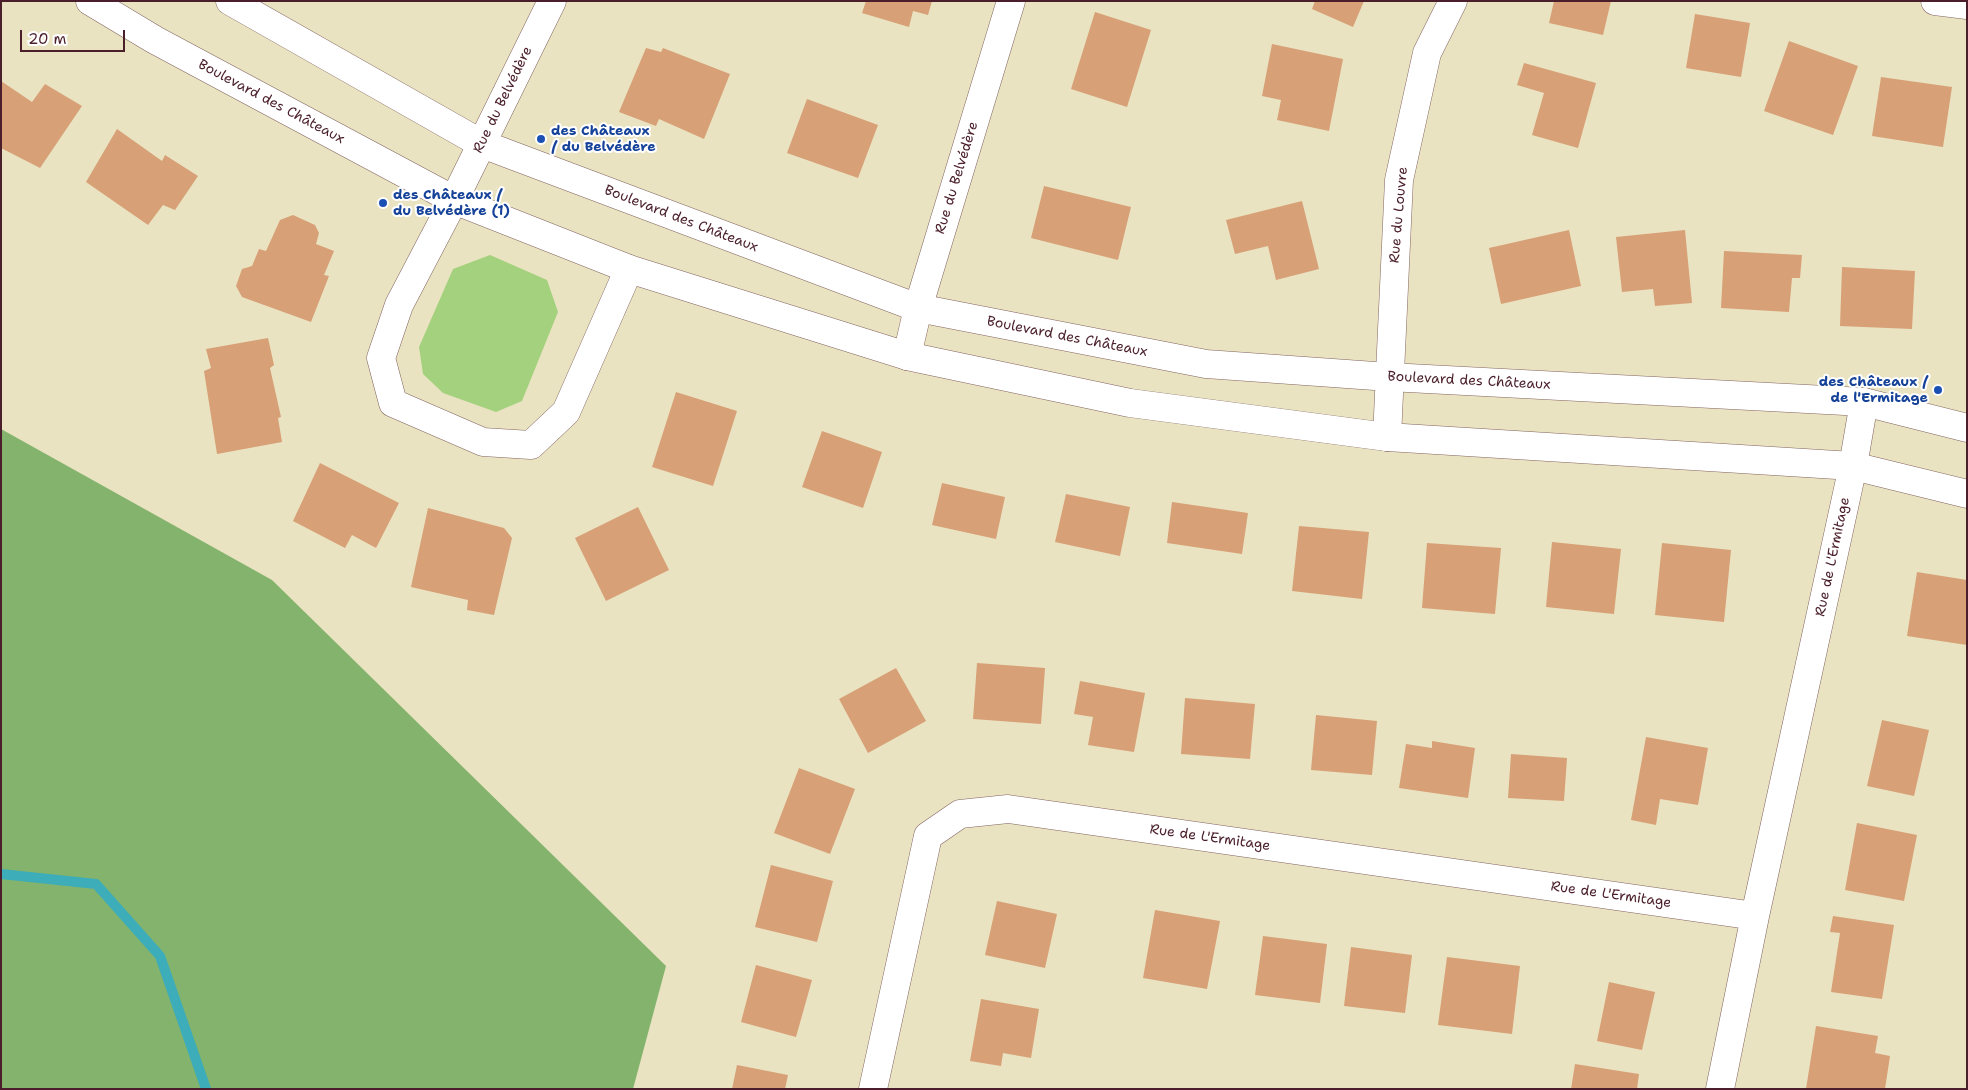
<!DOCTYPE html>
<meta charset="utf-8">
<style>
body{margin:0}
#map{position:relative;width:1968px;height:1090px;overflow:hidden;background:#eae3c1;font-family:"Shantell Sans",sans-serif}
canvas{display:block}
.frame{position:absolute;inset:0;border:2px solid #4a1f2b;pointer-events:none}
.scale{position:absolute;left:20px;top:30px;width:105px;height:22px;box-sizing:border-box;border:2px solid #4a1f2b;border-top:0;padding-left:6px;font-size:15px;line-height:18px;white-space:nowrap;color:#4a1f2b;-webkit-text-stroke:4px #fff;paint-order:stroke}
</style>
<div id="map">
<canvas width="1968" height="1090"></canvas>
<div class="frame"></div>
<div class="scale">20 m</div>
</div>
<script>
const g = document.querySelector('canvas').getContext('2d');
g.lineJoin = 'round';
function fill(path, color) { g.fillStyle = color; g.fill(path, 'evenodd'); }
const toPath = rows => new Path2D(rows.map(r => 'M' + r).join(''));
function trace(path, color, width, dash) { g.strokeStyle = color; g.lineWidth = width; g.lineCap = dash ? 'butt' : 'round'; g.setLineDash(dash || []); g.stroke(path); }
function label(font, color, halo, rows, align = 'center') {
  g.font = font + ' "Shantell Sans",sans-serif'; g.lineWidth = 4; g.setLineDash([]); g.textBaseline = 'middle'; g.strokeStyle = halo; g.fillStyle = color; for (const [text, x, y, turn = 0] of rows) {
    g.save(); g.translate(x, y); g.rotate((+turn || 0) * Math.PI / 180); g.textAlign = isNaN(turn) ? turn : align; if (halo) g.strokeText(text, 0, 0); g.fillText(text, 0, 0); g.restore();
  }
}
fill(toPath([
 [490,255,547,280,558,312,522,401,496,412,443,393,423,374,419,347,453,269]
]), '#a4d17d');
fill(toPath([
 [1,429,272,580,666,966,633,1089,1,1089]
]), '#83b36c');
trace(toPath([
 [1,874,96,884,160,956,206,1089]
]), '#3dadb9', 10);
fill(toPath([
 [866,1,932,1,928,15,913,11,909,27,862,13],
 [1315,1,1364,1,1353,27,1312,9],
 [1554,1,1611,1,1603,35,1549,23],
 [1095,12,1151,30,1127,107,1071,89],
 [1695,14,1750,23,1741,77,1686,68],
 [1789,41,1858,66,1833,135,1764,111],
 [1272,44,1343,59,1329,131,1277,120,1281,100,1262,96],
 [646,48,661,52,663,48,730,74,704,139,659,119,656,126,619,112],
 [1524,63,1596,83,1578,148,1532,135,1544,93,1517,85],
 [1881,77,1952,87,1943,147,1872,136],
 [1,81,32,102,45,84,82,106,40,168,1,148],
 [807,99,878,125,858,178,787,153],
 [117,129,162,161,165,155,198,176,175,210,163,205,148,225,86,182],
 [1044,186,1131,207,1118,260,1031,238],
 [1302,201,1319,269,1276,280,1268,246,1235,254,1226,220],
 [293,215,315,225,319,233,316,244,334,251,324,275,329,276,311,322,242,297,236,286,242,269,252,266,259,249,266,251,280,220],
 [1569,230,1581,286,1501,304,1489,248],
 [1685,230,1692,303,1655,306,1653,289,1622,292,1616,237],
 [1724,251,1802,255,1800,278,1792,278,1789,312,1721,308],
 [1842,267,1915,271,1912,329,1840,326],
 [268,338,274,365,270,368,281,417,278,418,282,442,217,454,204,371,211,368,206,349],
 [676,392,737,411,713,486,652,467],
 [822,431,882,452,863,508,802,487],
 [320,463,399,503,376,548,352,535,345,548,293,521],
 [942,483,1005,497,996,539,932,525],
 [1066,494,1130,507,1120,556,1055,542],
 [1172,502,1248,513,1242,554,1167,543],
 [638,507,669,570,606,601,575,538],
 [428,508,504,528,512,538,494,615,467,610,468,600,411,587],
 [1299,526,1369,532,1362,599,1292,591],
 [1552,542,1621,549,1614,614,1546,607],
 [1427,543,1501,548,1495,614,1422,608],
 [1662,543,1731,550,1724,622,1655,615],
 [1917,572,1967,580,1967,645,1907,636],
 [977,663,1045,668,1041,724,973,719],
 [896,668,926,721,868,753,839,699],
 [1080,681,1145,693,1134,752,1088,745,1093,717,1074,714],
 [1185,698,1255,704,1250,759,1181,754],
 [1316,715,1377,721,1372,775,1311,770],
 [1882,720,1929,730,1914,796,1867,786],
 [1646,737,1708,748,1698,805,1660,799,1656,825,1631,820],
 [1432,741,1475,748,1468,798,1399,788,1406,744,1432,748],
 [1511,754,1567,758,1564,801,1508,798],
 [799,768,855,789,830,854,774,833],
 [1857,823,1917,835,1904,901,1845,890],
 [771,865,833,881,817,942,755,927],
 [997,901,1057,914,1045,968,985,955],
 [1155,910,1220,921,1207,989,1143,978],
 [1833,916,1894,925,1882,999,1831,992,1840,933,1830,932],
 [1263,936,1327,944,1320,1003,1255,995],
 [1351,947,1412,955,1405,1013,1344,1006],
 [1447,957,1520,966,1512,1034,1438,1025],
 [756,965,812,980,796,1037,741,1022],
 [1609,982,1655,992,1642,1050,1597,1041],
 [981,999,1039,1009,1031,1058,1003,1053,1001,1066,970,1061],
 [1816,1026,1878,1036,1875,1053,1890,1056,1885,1089,1806,1089],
 [1575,1064,1639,1074,1637,1089,1571,1089],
 [737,1065,788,1075,785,1089,732,1089]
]), '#d7a077');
const minor = toPath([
 [552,1,454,200,399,305,381,358,393,403,483,442,531,445,566,412,629,269],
 [1935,1,1967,5],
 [907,356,918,308,1011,1],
 [1387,437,1399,180,1427,53,1453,1],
 [873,1089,928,836,960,814,1008,809,1755,916],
 [1720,1089,1755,916,1853,466,1864,402]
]);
const tertiary = toPath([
 [90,1,155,40,454,200,629,269,907,356,1130,403,1387,437,1853,466,1967,494],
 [230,1,482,144,918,308,1206,364,1389,377,1864,402,1967,428]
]);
trace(minor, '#826460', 29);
trace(tertiary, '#826460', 29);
trace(minor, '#fff', 28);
trace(tertiary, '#fff', 28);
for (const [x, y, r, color] of [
 [541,139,5,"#1a4fb4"],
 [383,203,5,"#1a4fb4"],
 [1938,390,5,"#1a4fb4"]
]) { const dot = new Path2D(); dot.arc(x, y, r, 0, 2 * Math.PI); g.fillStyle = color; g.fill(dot); trace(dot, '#fff', 2); }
label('14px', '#4a1f2b', '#fff', [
 ["Rue du Belvédère",503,100,-64],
 ["Boulevard des Châteaux",271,102,28],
 ["Rue du Belvédère",957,178,-73],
 ["Rue du Louvre",1399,215,-85],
 ["Boulevard des Châteaux",681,219,21],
 ["Boulevard des Châteaux",1067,337,11],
 ["Boulevard des Châteaux",1469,381,3],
 ["Rue de L'Ermitage",1833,557,-78],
 ["Rue de L'Ermitage",1210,838,8],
 ["Rue de L'Ermitage",1611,895,8]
]);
label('bold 14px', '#164399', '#fff', [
 ["des Châteaux",551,131],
 ["/ du Belvédère",551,147],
 ["des Châteaux /",393,195],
 ["du Belvédère (1)",393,211],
 ["des Châteaux /",1928,382,"right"],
 ["de l'Ermitage",1928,398,"right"]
], 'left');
</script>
